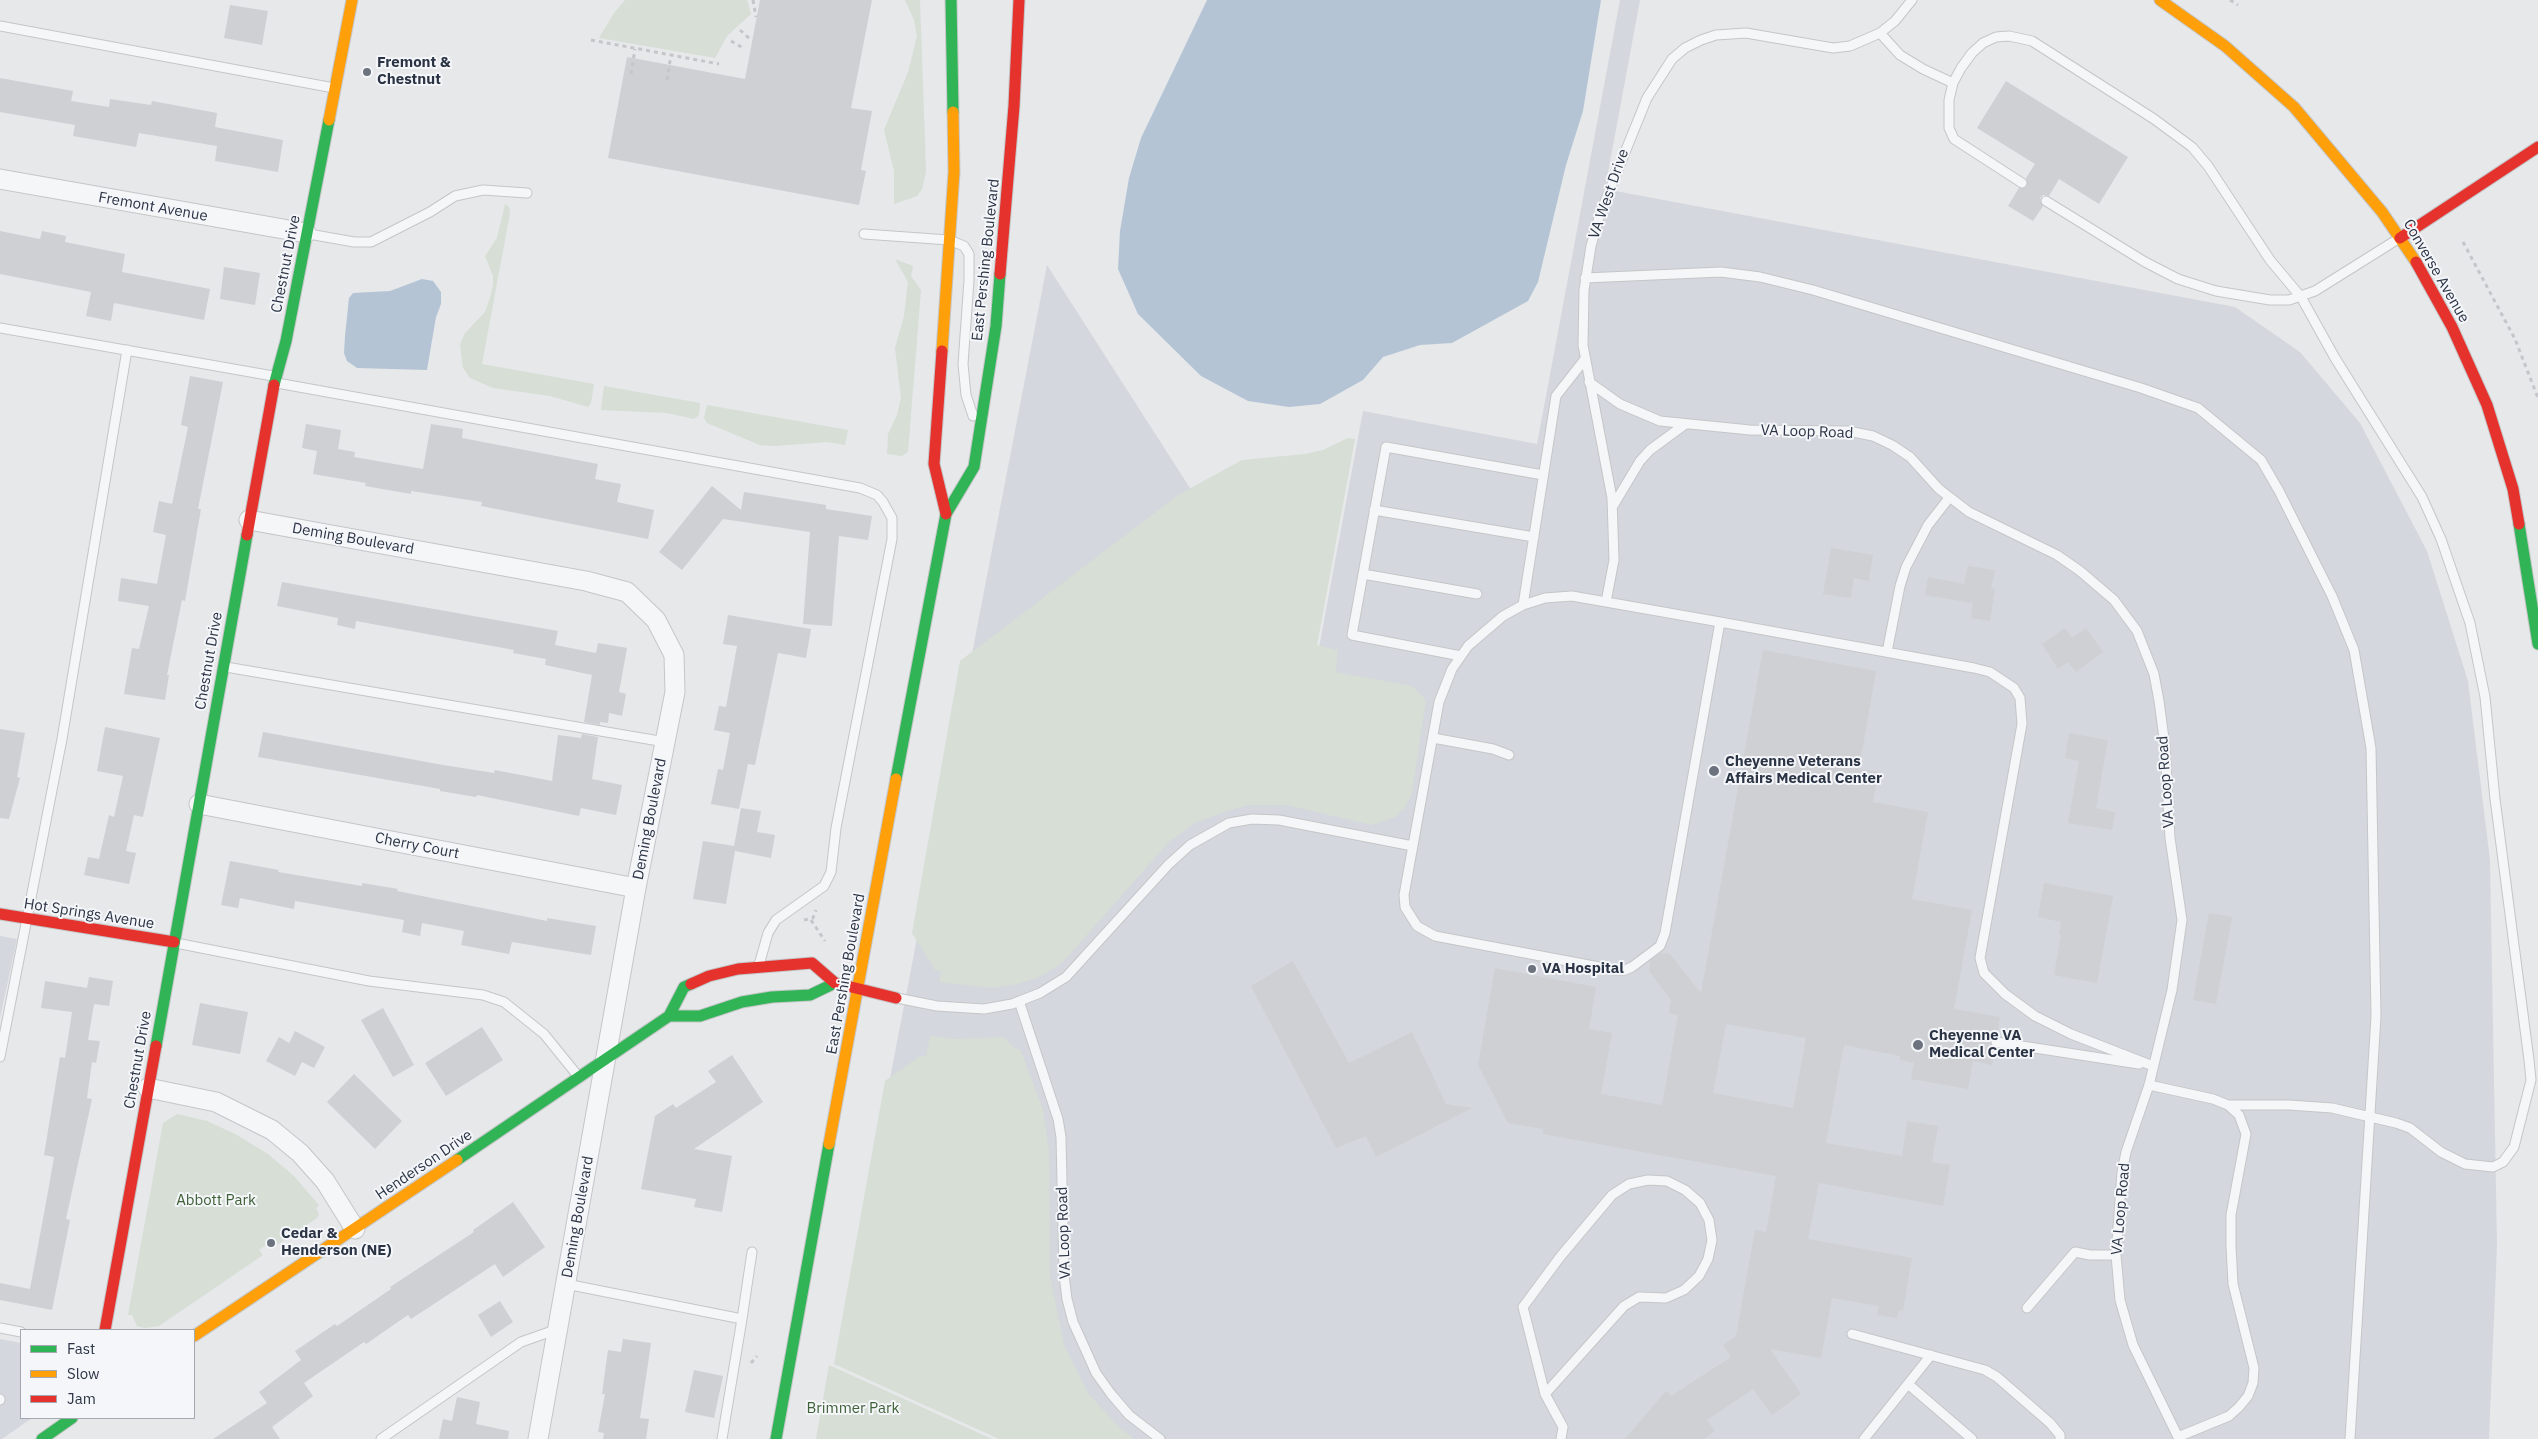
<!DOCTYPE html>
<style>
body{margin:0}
#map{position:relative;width:2538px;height:1439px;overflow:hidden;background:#e6e8ea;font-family:"IBM Plex Sans",sans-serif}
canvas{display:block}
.legend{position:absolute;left:20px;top:1329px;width:175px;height:90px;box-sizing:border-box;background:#f4f6f9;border:1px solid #a4a8b1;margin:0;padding:6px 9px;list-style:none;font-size:15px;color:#2b3445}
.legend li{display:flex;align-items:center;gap:10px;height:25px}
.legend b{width:25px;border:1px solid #a4a8b1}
</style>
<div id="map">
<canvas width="2538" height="1439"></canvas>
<ul class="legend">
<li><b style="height:6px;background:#30b455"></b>Fast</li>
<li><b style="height:6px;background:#ff9f0a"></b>Slow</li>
<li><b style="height:6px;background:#e5322d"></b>Jam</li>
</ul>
</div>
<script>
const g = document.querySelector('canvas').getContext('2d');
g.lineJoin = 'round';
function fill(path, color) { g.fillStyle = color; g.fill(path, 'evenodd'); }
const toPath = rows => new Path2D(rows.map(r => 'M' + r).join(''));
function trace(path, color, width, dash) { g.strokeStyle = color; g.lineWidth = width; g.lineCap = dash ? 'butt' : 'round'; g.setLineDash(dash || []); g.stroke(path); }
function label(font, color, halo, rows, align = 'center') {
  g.font = font + ' "IBM Plex Sans",sans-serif'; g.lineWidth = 4; g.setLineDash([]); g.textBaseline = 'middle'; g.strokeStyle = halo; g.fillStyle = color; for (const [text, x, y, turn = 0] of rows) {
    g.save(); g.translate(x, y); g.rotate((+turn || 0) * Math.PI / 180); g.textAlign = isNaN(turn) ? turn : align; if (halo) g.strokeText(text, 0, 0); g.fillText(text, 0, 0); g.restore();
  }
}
fill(toPath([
 [1620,0,1640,0,1605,189,2235,307,2300,352,2360,423,2427,551,2468,681,2490,860,2497,1246,2489,1439,1003,1439,835,1363,1047,265,1313,680,1363,411,1537,444],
 [0,936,17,939,0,1018],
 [0,1339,21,1343,21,1418,32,1418,2,1439,0,1439]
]), '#d4d7dd');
fill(toPath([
 [625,0,747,0,751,14,727,36,715,58,599,38,614,13],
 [905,0,920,0,926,172,922,189,917,196,894,204,894,171,884,130,908,72,917,36,914,20],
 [505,204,509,207,510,213,482,364,594,384,591,403,588,407,550,396,493,388,470,378,463,368,460,344,465,333,485,312,489,301,493,285,493,276,485,256,497,238],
 [895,259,913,266,911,276,921,290,908,452,902,456,887,454,888,434,897,415,901,398,895,348,904,316,908,282],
 [604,386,700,403,699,415,694,419,667,413,601,410],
 [707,405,848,430,845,445,827,442,775,446,760,445,707,423,704,418],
 [1348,438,1355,439,1317,645,1338,650,1336,672,1412,686,1426,700,1412,793,1405,808,1395,817,1372,825,1286,805,1250,805,1226,811,1195,823,1169,842,1063,962,1040,977,1017,984,993,988,939,982,941,971,935,970,912,933,960,661,1178,495,1242,460,1305,454,1323,450],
 [930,1036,956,1039,1004,1037,1015,1049,1020,1049,1043,1109,1049,1151,1050,1276,1064,1345,1088,1393,1117,1425,1134,1439,999,1439,834,1364,885,1081,920,1056,926,1056],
 [177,1114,207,1121,237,1135,268,1154,294,1176,319,1205,316,1208,319,1214,317,1218,277,1245,273,1240,259,1250,263,1255,159,1326,145,1328,137,1326,132,1315,128,1315,163,1123],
 [829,1365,992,1439,816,1439]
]), '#d6ded6');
fill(toPath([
 [1207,0,1601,0,1583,111,1566,165,1538,282,1528,301,1452,343,1420,345,1383,357,1363,380,1320,404,1289,407,1248,401,1201,376,1138,314,1118,269,1120,231,1129,178,1141,138],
 [422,279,433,281,441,292,441,304,436,317,427,370,357,368,347,361,344,353,345,336,349,298,353,293,390,291]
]), '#b4c4d5');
fill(toPath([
 [760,0,872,0,851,108,872,111,861,170,866,171,859,205,608,158,627,57,745,79],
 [230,5,268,11,262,45,224,38],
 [0,78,73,91,71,101,109,107,110,99,151,105,152,101,217,113,215,127,283,140,278,172,215,161,217,146,139,133,136,147,73,136,75,125,0,112],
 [2006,81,2128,157,2099,204,2059,179,2049,196,2043,195,2040,198,2043,206,2033,221,2008,206,2019,188,2027,186,2026,178,2035,164,1977,128],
 [0,231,40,239,42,231,66,236,65,242,125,254,122,272,210,289,204,320,114,303,111,321,86,316,91,292,0,274],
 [224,267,260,273,255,305,220,299],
 [190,376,223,382,198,509,201,509,185,601,182,600,167,675,169,675,165,700,124,694,132,648,139,649,149,606,118,601,121,578,157,584,166,535,153,532,159,501,172,504,188,427,181,425],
 [306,424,341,430,338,449,355,452,354,457,423,469,431,424,463,429,462,438,598,464,595,479,621,484,617,502,654,510,648,539,481,506,482,502,411,491,411,494,365,486,366,483,313,474,317,451,302,448],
 [712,486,741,510,744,492,826,505,826,509,872,516,868,540,839,536,832,626,803,624,810,532,723,519,682,570,659,552],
 [1831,548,1873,555,1869,581,1854,578,1851,598,1823,594],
 [1968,566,1995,570,1991,588,1995,589,1990,621,1971,618,1973,603,1925,595,1928,577,1964,584],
 [282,582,558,631,555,645,596,653,598,643,627,648,619,692,626,694,622,716,609,713,608,723,600,722,600,725,584,722,592,675,545,665,546,659,513,653,514,650,356,621,355,629,337,625,338,618,277,606],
 [728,615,811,629,806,658,778,653,755,765,748,764,739,809,711,804,718,769,723,770,730,733,714,730,719,706,726,707,737,646,723,644],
 [2065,628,2072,638,2086,628,2103,652,2076,672,2068,662,2058,669,2042,644],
 [1763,650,1876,671,1859,769,1878,772,1873,802,1928,812,1912,899,1972,910,1954,1009,2000,1017,1997,1036,1990,1041,1990,1045,1995,1048,1992,1065,1973,1061,1968,1089,1911,1079,1914,1063,1900,1060,1900,1056,1844,1045,1826,1143,1902,1156,1907,1121,1938,1126,1932,1162,1950,1165,1943,1206,1819,1183,1808,1239,1912,1258,1903,1311,1899,1310,1897,1318,1877,1315,1879,1306,1832,1298,1821,1358,1770,1349,1801,1394,1772,1415,1753,1389,1707,1420,1715,1431,1704,1439,1625,1439,1666,1391,1671,1396,1731,1357,1723,1345,1736,1336,1755,1230,1766,1232,1776,1176,1543,1134,1543,1129,1508,1123,1478,1065,1495,968,1596,987,1589,1029,1612,1033,1601,1094,1662,1105,1678,1015,1669,1013,1671,1000,1649,971,1650,961,1661,953,1670,954,1701,993],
 [1726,1024,1806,1038,1793,1108,1713,1093],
 [105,727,160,738,143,817,134,815,126,851,136,853,129,884,84,875,88,857,99,859,109,815,114,817,123,776,97,771],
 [0,729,25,733,17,777,20,778,9,819,0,818],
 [263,732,443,765,494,773,495,770,552,781,558,735,581,738,582,734,598,737,592,779,622,785,616,815,581,808,579,816,477,795,476,797,440,791,440,789,258,757],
 [2069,733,2108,740,2096,808,2115,812,2112,830,2068,823,2079,761,2065,758],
 [741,808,761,811,757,832,775,835,771,858,735,851,726,904,693,899,703,841,734,846],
 [230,861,279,870,278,872,362,886,362,883,398,889,397,891,547,921,547,918,596,926,591,955,512,942,509,954,461,945,464,931,422,923,420,936,402,932,404,920,295,901,294,909,240,898,238,908,221,905],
 [2044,883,2113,896,2097,983,2054,975,2061,935,2059,934,2061,922,2038,917],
 [2209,913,2232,917,2216,1004,2193,1000],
 [1293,961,1349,1063,1412,1032,1446,1104,1472,1108,1376,1157,1366,1136,1336,1148,1251,986],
 [89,977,113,981,109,1006,94,1004,88,1040,100,1041,96,1063,92,1062,87,1098,92,1099,66,1219,70,1220,52,1310,0,1300,0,1283,30,1289,49,1186,54,1157,44,1155,60,1057,65,1058,72,1012,41,1008,45,981,87,988],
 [200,1003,248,1012,240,1054,192,1045],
 [383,1008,414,1065,393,1077,361,1020],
 [482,1027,503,1060,446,1096,425,1063],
 [295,1031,325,1047,314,1068,302,1062,295,1076,266,1061,279,1037,289,1043],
 [732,1055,763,1102,694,1149,732,1156,722,1212,694,1207,696,1199,641,1189,655,1116,673,1104,676,1108,716,1082,708,1071],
 [354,1074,402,1121,375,1149,327,1102],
 [513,1202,545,1247,503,1277,495,1264,411,1319,408,1315,366,1344,364,1342,304,1383,313,1396,272,1427,280,1439,213,1439,267,1403,259,1392,301,1360,295,1351,335,1324,337,1326,391,1289,390,1287,474,1232,473,1230],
 [500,1301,513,1322,491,1337,478,1315],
 [623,1339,651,1343,640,1418,649,1419,646,1439,603,1439,604,1433,598,1432,605,1394,602,1394,608,1350,621,1352],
 [694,1370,723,1376,714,1418,685,1412],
 [457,1397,480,1402,476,1424,509,1431,508,1439,439,1439,443,1419,452,1421]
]), '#ced0d3');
const lane = toPath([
 [0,26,334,88],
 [1880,33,1900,55,1923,69,1953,83],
 [2022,183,1954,139,1949,128,1949,100,1953,83,1961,68,1972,53,1983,43,1996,37,2009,36,2032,41,2154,119,2192,147,2208,166,2270,260,2301,297,2335,358,2422,497,2441,539,2470,623,2485,697,2495,799,2529,1060,2531,1080,2514,1147,2503,1162,2493,1167,2465,1164,2441,1152,2410,1128,2396,1123,2332,1108,2289,1105,2228,1105],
 [2046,201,2145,262,2178,279,2216,291,2270,300,2289,300,2315,291,2398,239],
 [309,234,354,242,371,242,430,212,455,196,483,190,527,193],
 [864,234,949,240,964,246,969,254,969,280,963,364,966,395,973,416],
 [1585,278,1721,272,1760,277,1813,290,2141,388,2198,408,2261,460,2279,491,2332,596,2354,650,2371,748,2376,1016,2350,1439],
 [0,328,273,376],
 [1589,382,1620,404,1660,421,1750,430,1848,431,1873,436,1892,445,1910,457,1939,489,1969,512,2057,555,2080,571,2114,600,2137,631,2154,674,2159,701,2165,746,2170,838,2182,920,2172,990,2149,1085,2126,1152,2122,1172,2116,1255,2120,1300,2133,1345,2179,1439],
 [277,383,860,488,877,495,883,502,892,518,892,539,836,828,831,872,824,886,776,920,768,933,759,965],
 [1613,506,1640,461,1650,450,1684,425],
 [1374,510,1534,537],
 [1363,574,1477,594],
 [1572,596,1720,622,1665,933,1660,946,1632,967,1625,970,1615,970,1435,936,1417,926,1405,907,1404,895,1439,702,1452,669,1468,646,1503,616,1523,605,1545,598,1572,596],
 [1606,602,1614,560,1612,498,1583,345,1584,290,1591,246,1600,214,1647,98,1672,59,1685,48,1701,40,1716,35,1746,33,1833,48,1850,46,1880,33,1895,21,1912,0],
 [1523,605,1556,396,1585,359],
 [1720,622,1974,668,1990,672,2014,688,2020,698,2022,724,1980,958,1984,973,2005,994,2035,1016,2071,1034,2153,1066],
 [1887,652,1900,586,1906,567,1928,525,1949,498],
 [1461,656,1352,635,1386,447,1543,475],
 [226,667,665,742],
 [1433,738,1493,749,1509,755],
 [176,943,369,981,483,995,504,1002,544,1034,578,1076],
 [897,998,937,1006,984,1009,1012,1004,1040,993,1066,977,1168,865,1190,845,1229,823,1252,819,1279,820,1413,846],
 [1019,1001,1058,1119,1061,1137,1064,1275,1067,1299,1073,1322,1096,1373,1111,1394,1129,1415,1160,1439],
 [1996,1042,2139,1064],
 [0,1057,62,739,127,350],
 [2149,1085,2213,1099,2228,1105,2239,1115,2246,1134,2231,1215,2231,1246,2233,1284,2254,1368,2253,1383,2248,1396,2239,1407,2229,1416,2178,1437],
 [566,1284,742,1319,722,1439],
 [2027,1308,2075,1252,2090,1255,2116,1255],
 [742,1319,752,1252],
 [0,1328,21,1332],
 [1852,1334,1985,1370,1997,1377,2050,1423,2060,1435,2060,1439],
 [1908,1384,1972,1439],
 [1545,1394,1624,1306,1639,1297,1666,1298,1684,1290,1699,1276,1708,1259,1712,1240,1709,1220,1700,1203,1685,1190,1667,1181,1648,1180,1629,1184,1612,1195,1560,1257,1523,1307,1545,1394,1563,1427,1561,1439],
 [0,1399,0,1400],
 [381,1439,521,1342,558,1329],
 [1864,1439,1931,1355]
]);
const street = toPath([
 [0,179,306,233],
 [249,520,586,581,627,592,656,620,674,655,675,692,636,888,538,1439],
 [199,804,636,888],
 [148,1088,216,1102,272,1130,300,1153,325,1181,355,1229]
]);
const fast = toPath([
 [951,0,953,112],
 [274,385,286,341,329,120],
 [2519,524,2538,644],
 [896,779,946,514,974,467,996,326,1000,274],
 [669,1016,700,1016,742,1002,772,997,810,995,835,983],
 [156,1046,247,535],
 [457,1160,669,1016,684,987,691,984],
 [42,1439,72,1418],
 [776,1439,829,1144]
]);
const slow = toPath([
 [2160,0,2225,46,2294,107,2382,212,2416,262],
 [329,120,352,0],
 [942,351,954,172,953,112],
 [829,1144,896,779],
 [194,1336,457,1160]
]);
const jam = toPath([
 [2400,238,2538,147],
 [2416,262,2452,327,2487,405,2513,489,2519,524],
 [1000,274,1014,106,1019,0],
 [942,351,934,464,946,514],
 [247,535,274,385],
 [0,914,174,942],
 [691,984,709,976,738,969,812,963,835,983,896,998],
 [105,1330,156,1046]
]);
trace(lane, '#c4c6c8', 11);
trace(street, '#c4c6c8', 21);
trace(fast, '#c4c6c8', 13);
trace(slow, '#c4c6c8', 13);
trace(jam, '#c4c6c8', 13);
trace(toPath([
 [753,0,756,17],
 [2230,0,2238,5],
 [740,30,750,39],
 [591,40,719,64],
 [731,41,743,48],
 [631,74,635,49],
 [667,80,671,55],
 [2463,242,2515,339,2538,398],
 [804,920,813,918,816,910],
 [811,920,825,941],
 [751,1363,757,1356]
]), '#c5c6ca', 3, [4, 4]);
trace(lane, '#f5f6f7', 9);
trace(street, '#f5f6f7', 19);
trace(fast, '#30b455', 11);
trace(slow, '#ff9f0a', 11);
trace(jam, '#e5322d', 11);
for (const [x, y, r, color] of [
 [367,72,5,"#6c737f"],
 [1714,771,6,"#6c737f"],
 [1532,969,5,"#6c737f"],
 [1918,1045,6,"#6c737f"],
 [271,1243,5,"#6c737f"]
]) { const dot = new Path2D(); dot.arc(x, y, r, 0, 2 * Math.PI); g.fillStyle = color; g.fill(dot); trace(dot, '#f4f6f9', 2); }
label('bold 15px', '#2b3445', '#f4f6f9', [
 ["Fremont &",377,63],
 ["Chestnut",377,80],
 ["Cheyenne Veterans",1725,762],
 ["Affairs Medical Center",1725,779],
 ["VA Hospital",1542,969],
 ["Cheyenne VA",1929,1036],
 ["Medical Center",1929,1053],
 ["Cedar &",281,1234],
 ["Henderson (NE)",281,1251]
], 'left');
label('15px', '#2b3445', '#f4f6f9', [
 ["VA West Drive",1609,194,-71],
 ["Fremont Avenue",153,207,10],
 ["East Pershing Boulevard",986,260,-84],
 ["Chestnut Drive",286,264,-79],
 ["Converse Avenue",2436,271,60],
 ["VA Loop Road",1807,432,2],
 ["Deming Boulevard",353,539,10],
 ["Chestnut Drive",209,661,-80],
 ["VA Loop Road",2166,782,-94],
 ["Deming Boulevard",650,819,-79],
 ["Cherry Court",417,846,11],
 ["Hot Springs Avenue",89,914,9],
 ["East Pershing Boulevard",846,974,-80],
 ["Chestnut Drive",138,1060,-80],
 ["Henderson Drive",424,1165,-34],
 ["VA Loop Road",2121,1209,-85],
 ["Deming Boulevard",578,1217,-80],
 ["VA Loop Road",1064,1233,-92]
]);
label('15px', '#3f6138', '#f4f6f9', [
 ["Abbott Park",216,1201],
 ["Brimmer Park",853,1409]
]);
</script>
